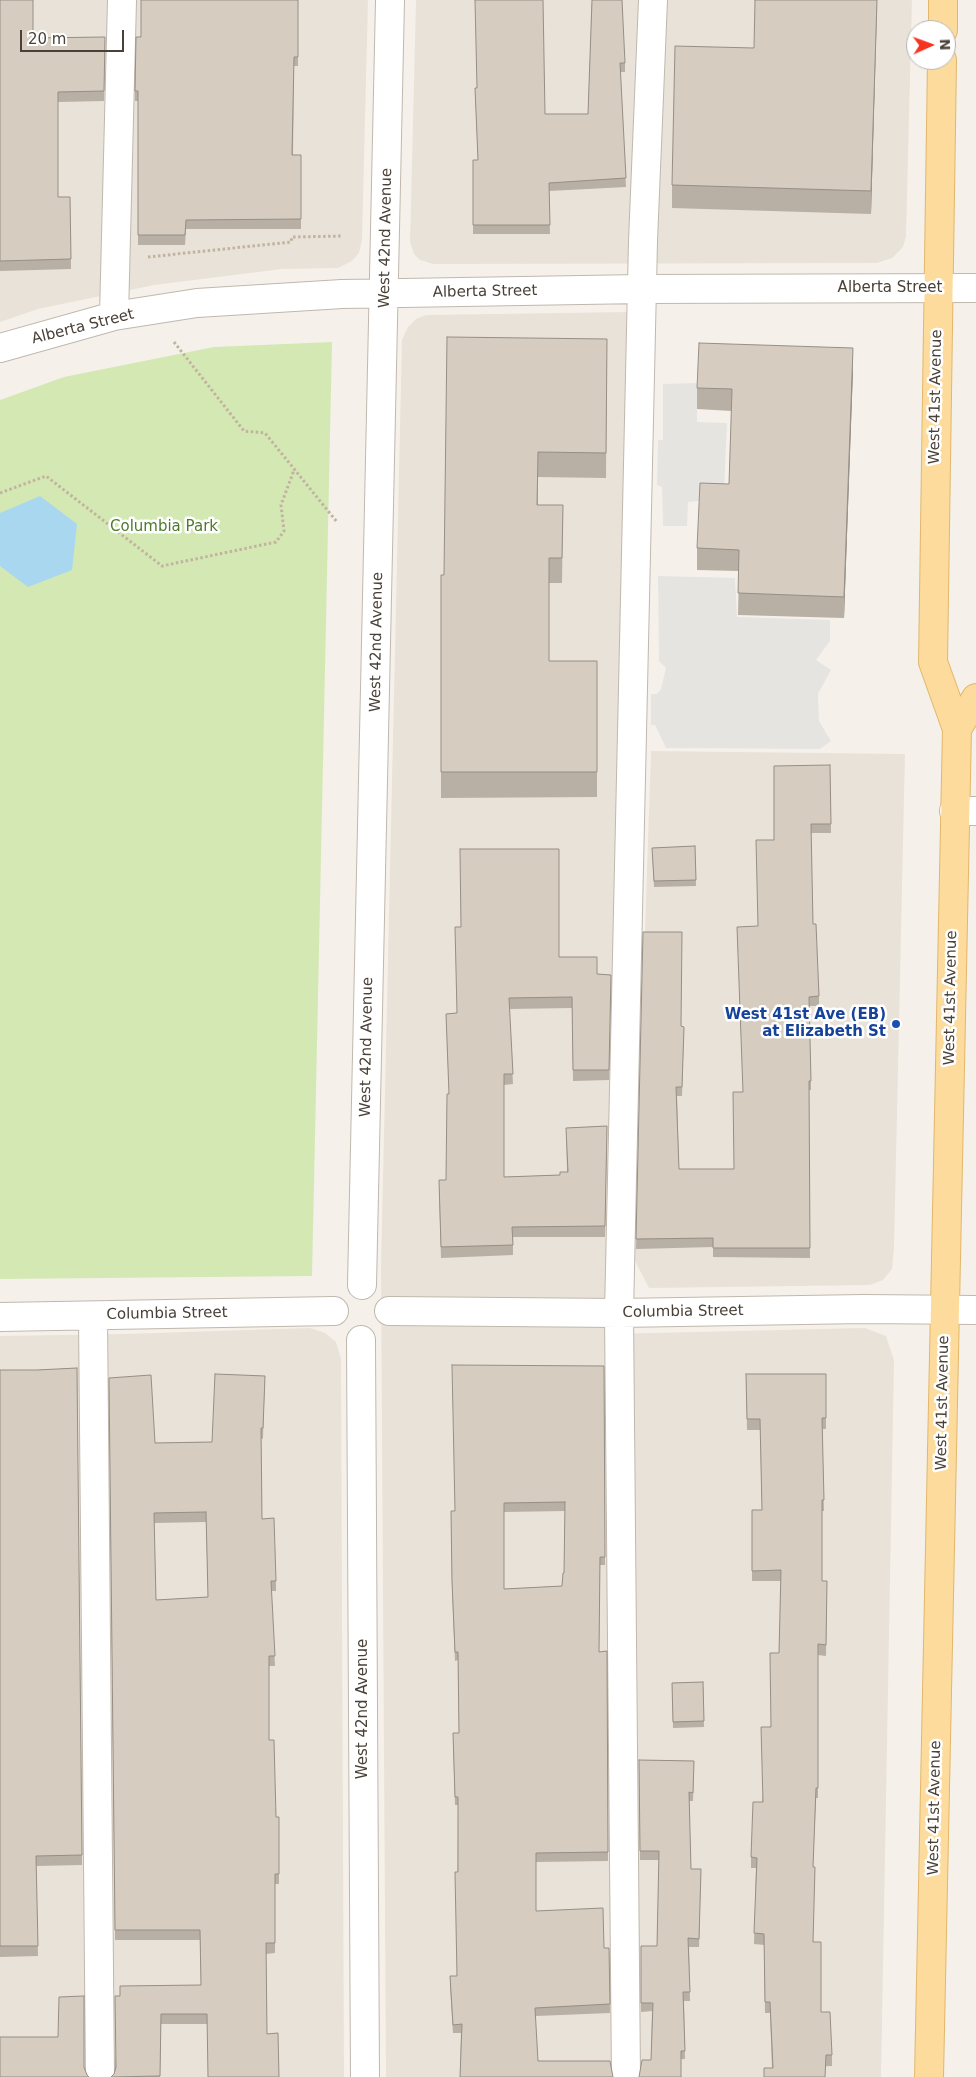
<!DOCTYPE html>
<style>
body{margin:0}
#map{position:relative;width:976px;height:2077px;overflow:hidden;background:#f5f1ea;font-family:"DejaVu Sans",sans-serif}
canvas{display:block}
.north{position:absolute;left:906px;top:20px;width:50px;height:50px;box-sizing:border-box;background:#fff;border:1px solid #b6b3af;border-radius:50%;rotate:88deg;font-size:14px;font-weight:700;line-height:20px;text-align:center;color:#494138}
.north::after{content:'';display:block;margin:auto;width:18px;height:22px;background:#f53420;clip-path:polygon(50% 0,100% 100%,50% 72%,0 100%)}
.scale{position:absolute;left:20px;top:30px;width:104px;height:22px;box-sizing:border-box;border:2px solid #494138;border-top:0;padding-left:6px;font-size:15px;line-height:18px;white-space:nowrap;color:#494138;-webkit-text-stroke:4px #fff;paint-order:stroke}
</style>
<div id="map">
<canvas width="976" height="2077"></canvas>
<div class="north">N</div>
<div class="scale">20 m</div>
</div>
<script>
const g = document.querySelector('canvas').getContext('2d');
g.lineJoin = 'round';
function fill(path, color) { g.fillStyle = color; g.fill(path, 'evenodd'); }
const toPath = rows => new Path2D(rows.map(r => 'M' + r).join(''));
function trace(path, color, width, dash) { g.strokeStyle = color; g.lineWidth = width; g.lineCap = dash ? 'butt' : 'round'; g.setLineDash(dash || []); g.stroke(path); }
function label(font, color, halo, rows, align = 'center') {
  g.font = font + ' "DejaVu Sans",sans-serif'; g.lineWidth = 5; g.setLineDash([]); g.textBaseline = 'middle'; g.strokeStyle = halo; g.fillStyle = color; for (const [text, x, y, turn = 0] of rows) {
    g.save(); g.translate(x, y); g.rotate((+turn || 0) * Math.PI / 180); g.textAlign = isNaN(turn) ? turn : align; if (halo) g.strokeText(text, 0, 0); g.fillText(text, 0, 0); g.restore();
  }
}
fill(toPath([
 [0,0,368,0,362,240,359,253,352,261,338,268,282,269,154,285,38,309,0,322],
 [416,0,912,0,906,236,903,247,892,258,877,263,433,264,420,260,414,254,410,242],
 [628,312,609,1334,865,1328,886,1336,894,1360,881,2077,386,2077,381,1267,402,340,408,327,416,319,426,315],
 [651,751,905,754,894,1248,892,1269,883,1280,870,1285,649,1288,634,1259],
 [310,1328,325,1333,336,1342,341,1359,344,2077,0,2077,0,1336,124,1334]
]), '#e9e2d8');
fill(toPath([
 [332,342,312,1276,0,1279,0,400,64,377,214,347]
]), '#d4e8b4');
fill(toPath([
 [697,383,697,422,727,423,724,492,700,493,699,501,688,502,687,526,663,526,662,487,657,485,658,440,663,440,663,384],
 [658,576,735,578,737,617,830,620,830,641,816,660,831,670,818,694,819,721,831,741,820,749,666,748,655,725,651,725,651,694,657,694,661,689,666,668,659,661]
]), '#e6e4e1');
fill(toPath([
 [40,496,77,524,72,570,28,587,0,566,0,513]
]), '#a8d7ef');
const minor = toPath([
 [114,316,122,0],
 [0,348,114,316,197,303,342,294,642,289,976,288],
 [954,811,976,811],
 [362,1285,390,0],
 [389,1311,619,1313,863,1309,976,1310],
 [93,1316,100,2077],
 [0,1317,334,1311],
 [361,1340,365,2077],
 [626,2077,619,1313,643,241,653,0]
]);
const major = toPath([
 [943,30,943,0],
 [957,729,976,698],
 [929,2077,957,729,933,662,942,60]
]);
trace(minor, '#c0b8ad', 30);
trace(major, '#e2b76b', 30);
trace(toPath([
 [148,257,291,242,292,237,343,236],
 [174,342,244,431,265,433,337,522],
 [0,493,46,476,162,566,276,542,284,531,281,505,294,470]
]), '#c2b39e', 3, [2.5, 2.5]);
trace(minor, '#fff', 28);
trace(major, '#fcdb9c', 28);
fill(toPath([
 [0,0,33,38,105,37,104,101,58,102,58,197,70,197,71,269,0,271],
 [298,0,298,66,294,66,293,155,301,155,301,229,186,229,185,245,138,245,138,101,135,101,135,91,141,37],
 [592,0,625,63,625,72,620,72,626,187,549,191,550,234,473,234,473,160,478,160,475,88,477,88,545,114,588,114],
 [877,0,871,214,672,208,672,185,754,48],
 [607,339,606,478,538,477,538,505,563,505,562,583,549,583,549,661,597,661,597,797,441,798,441,575,444,575],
 [853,370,844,618,738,615,739,571,697,570,697,548,729,484,732,411,697,409,697,388],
 [830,765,831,833,811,833,813,924,819,996,819,1006,809,1006,811,1081,811,1090,809,1090,810,1258,713,1257,713,1247,636,1249,643,932,681,1026,684,1027,682,1096,677,1096,679,1169,734,1169,743,1092,758,926,774,840],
 [695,846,696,886,654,887,652,848],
 [559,957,597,974,611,975,609,1080,573,1081,572,1008,509,1009,513,1084,504,1085,504,1177,560,1175,567,1172,566,1128,607,1126,605,1237,513,1237,513,1255,441,1258,439,1190,446,1180,449,1094,446,1014,456,1013],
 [604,1366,605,1565,600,1565,599,1652,607,1651,608,1861,536,1862,536,1911,604,1948,609,1948,610,2013,536,2016,460,2077,461,2033,453,2033,450,1985,450,1976,457,1976,458,1805,455,1805,453,1742,459,1733,458,1660,455,1661,452,1590,451,1511,455,1511],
 [565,1511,564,1573,562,1586,504,1589,504,1512],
 [77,1368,82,1865,36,1866,38,1956,0,1957,0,1370,37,1370],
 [746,1374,826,1374,826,1429,822,1429,824,1511,822,1511,822,1581,827,1581,826,1656,818,1655,818,1798,816,1798,813,1867,813,1942,821,2012,832,2055,832,2066,772,2068,770,2013,765,2013,764,1945,754,1944,756,1868,751,1868,751,1857,762,1802,779,1653,781,1581,752,1581,752,1510,762,1510,760,1430,747,1430],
 [265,1376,263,1439,261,1438,262,1519,276,1581,276,1591,271,1591,275,1666,269,1666,269,1740,276,1817,279,1874,279,1884,275,1884,275,1953,266,1954,267,2034,279,2077,207,2024,161,2024,160,2077,111,2077,114,2074,115,2067,120,1996,201,1985,200,1940,115,1940,109,1378,155,1443,212,1442],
 [206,1522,208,1597,156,1600,154,1523],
 [703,1682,704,1727,673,1728,672,1683],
 [639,1760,694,1761,693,1801,689,1801,691,1869,701,1869,699,1947,689,1947,690,2001,684,2001,685,2059,651,2060,652,2011,641,2012,641,1946,657,1946,659,1860,640,1860]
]), '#b8afa5');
fill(toPath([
 [877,0,877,8,871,214,871,191],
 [853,348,853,370,844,618,844,597]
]), '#968f86');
const building = toPath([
 [0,0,33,0,33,38,105,37,104,91,58,92,58,197,70,197,71,259,0,261,0,0],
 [141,0,298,0,298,57,294,57,292,155,301,155,301,219,186,220,185,235,138,235,138,91,135,91,136,37,141,37,141,0],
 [475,0,543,0,545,114,588,114,592,0,622,0,625,63,620,63,626,178,549,183,550,225,473,225,473,160,478,160,475,88,477,88,475,0],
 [755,0,877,0,871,191,672,185,675,46,754,48,755,0],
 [447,337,607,339,606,453,538,452,537,505,563,505,562,558,549,558,549,661,597,661,597,772,441,772,441,575,444,575,447,337],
 [699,343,853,348,844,597,738,593,739,550,697,548,700,483,729,484,732,389,697,388,699,343],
 [830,765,831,824,811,824,813,924,816,924,819,996,809,997,811,1081,809,1081,810,1248,713,1248,713,1238,636,1239,643,932,682,932,681,1026,684,1027,682,1087,676,1087,679,1169,734,1169,733,1092,743,1092,737,927,758,926,756,840,774,840,774,766,830,765],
 [695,846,696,880,654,881,652,848,695,846],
 [460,849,559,849,559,957,597,957,597,974,611,975,609,1070,573,1070,572,997,509,998,513,1074,504,1074,504,1177,560,1175,560,1172,568,1172,566,1128,607,1126,605,1226,512,1227,513,1245,441,1247,439,1180,446,1180,447,1094,449,1094,446,1014,457,1013,455,927,461,927,460,849],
 [452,1365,604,1366,605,1557,600,1557,599,1652,607,1651,608,1852,536,1853,536,1911,603,1908,604,1948,609,1948,610,2004,535,2008,538,2061,610,2061,613,2077,460,2077,462,2024,453,2025,450,1976,457,1976,455,1872,458,1872,458,1797,455,1797,453,1733,459,1733,458,1652,455,1652,452,1581,451,1511,455,1511,452,1365],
 [565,1502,564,1573,563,1573,562,1586,504,1589,504,1503,565,1502],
 [77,1368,82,1855,36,1856,38,1946,0,1946,0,1370,37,1370,77,1368],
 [215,1374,265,1376,263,1428,261,1428,262,1519,274,1518,276,1581,271,1581,275,1656,269,1656,269,1740,274,1740,276,1817,279,1817,279,1874,275,1874,275,1943,266,1943,267,2034,278,2033,279,2077,208,2077,207,2014,161,2014,160,2076,111,2077,114,2074,116,2067,115,1996,120,1996,120,1986,201,1985,200,1930,115,1930,109,1378,151,1375,155,1443,212,1442,215,1374],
 [206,1512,208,1597,156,1600,154,1513,206,1512],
 [746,1374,826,1374,826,1418,822,1418,824,1500,822,1500,822,1581,827,1581,826,1645,818,1644,818,1788,816,1788,813,1867,815,1867,813,1942,821,1942,821,2012,830,2012,832,2055,826,2055,825,2077,764,2077,764,2068,773,2068,770,2002,765,2002,764,1934,754,1933,757,1858,751,1857,753,1802,763,1802,761,1727,771,1727,770,1653,779,1653,781,1570,752,1571,752,1510,762,1510,760,1419,747,1419,746,1374],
 [703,1682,704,1721,673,1722,672,1683,703,1682],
 [639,1760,694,1761,693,1793,689,1792,691,1869,701,1869,699,1939,688,1938,690,1992,683,1992,685,2051,681,2051,681,2077,639,2077,642,2060,651,2060,653,2003,641,2003,641,1946,657,1946,659,1851,640,1851,639,1760],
 [84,1996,84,2067,87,2075,89,2077,0,2077,0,2037,58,2037,59,1997,84,1996]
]);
fill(building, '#d6ccc0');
trace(building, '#968f86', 1);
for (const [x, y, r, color] of [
 [896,1024,5,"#1a4fb4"]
]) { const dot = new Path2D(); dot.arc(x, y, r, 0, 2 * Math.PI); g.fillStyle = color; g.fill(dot); trace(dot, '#fff', 2); }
label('15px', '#494138', '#fff', [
 ["West 42nd Avenue",386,238,-89],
 ["Alberta Street",890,288],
 ["Alberta Street",485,292,-1],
 ["Alberta Street",83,327,-14],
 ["West 41st Avenue",936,397,-89],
 ["West 42nd Avenue",377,642,-89],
 ["West 41st Avenue",951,998,-89],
 ["West 42nd Avenue",367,1047,-89],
 ["Columbia Street",683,1312,-1],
 ["Columbia Street",167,1314,-1],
 ["West 41st Avenue",943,1403,-89],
 ["West 42nd Avenue",363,1709,-90],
 ["West 41st Avenue",935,1808,-89]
]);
label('15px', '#4e7a2c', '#fff', [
 ["Columbia Park",164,527]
]);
label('bold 15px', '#164399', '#fff', [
 ["West 41st Ave (EB)",886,1015],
 ["at Elizabeth St",886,1032]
], 'right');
</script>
